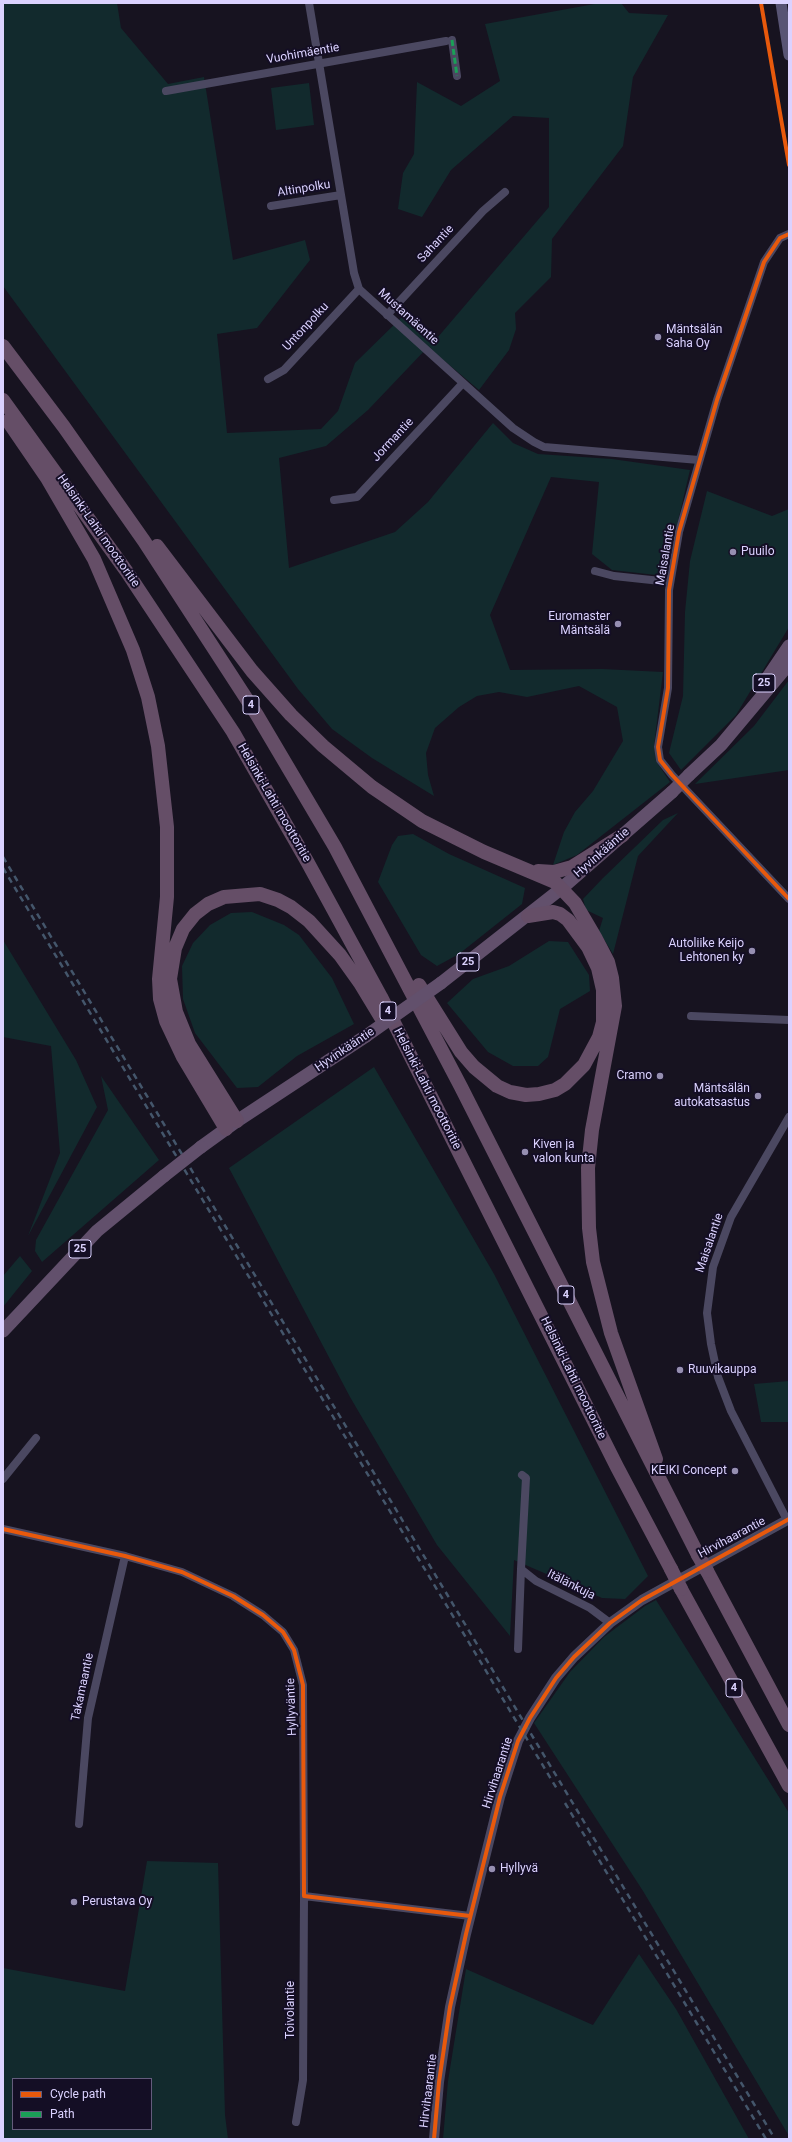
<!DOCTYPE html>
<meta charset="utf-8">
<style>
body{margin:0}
#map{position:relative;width:792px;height:2142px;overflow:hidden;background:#171320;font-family:Roboto,sans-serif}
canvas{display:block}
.frame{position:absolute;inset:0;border:4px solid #dbd2ff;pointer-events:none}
.legend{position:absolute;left:12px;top:2078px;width:140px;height:52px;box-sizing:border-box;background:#140e25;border:1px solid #645c7c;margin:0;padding:5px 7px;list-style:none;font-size:12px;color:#dbd2ff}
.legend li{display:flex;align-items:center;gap:8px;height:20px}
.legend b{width:20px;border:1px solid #645c7c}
</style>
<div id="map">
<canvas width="792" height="2142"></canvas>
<div class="frame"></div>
<ul class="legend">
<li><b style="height:5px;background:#e8590c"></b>Cycle path</li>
<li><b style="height:5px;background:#1a9f57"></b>Path</li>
</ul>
</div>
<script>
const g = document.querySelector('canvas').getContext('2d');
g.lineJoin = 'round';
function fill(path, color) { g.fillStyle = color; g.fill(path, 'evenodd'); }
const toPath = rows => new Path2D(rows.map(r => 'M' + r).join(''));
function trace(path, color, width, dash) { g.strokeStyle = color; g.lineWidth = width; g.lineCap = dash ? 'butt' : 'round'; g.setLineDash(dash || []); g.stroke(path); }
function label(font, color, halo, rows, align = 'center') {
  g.font = font + ' Roboto,sans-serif'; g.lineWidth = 4; g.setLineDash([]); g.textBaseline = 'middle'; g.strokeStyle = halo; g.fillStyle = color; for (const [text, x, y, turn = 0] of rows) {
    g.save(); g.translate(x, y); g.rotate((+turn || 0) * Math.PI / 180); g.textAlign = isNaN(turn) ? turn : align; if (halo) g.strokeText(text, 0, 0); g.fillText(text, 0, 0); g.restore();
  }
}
fill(toPath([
 [3,3,117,3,121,28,168,84,204,77,233,260,305,240,310,260,257,328,217,334,227,433,321,429,338,411,355,363,403,316,432,344,549,207,549,118,513,116,451,170,422,217,398,209,403,173,414,154,417,82,461,106,500,81,485,24,600,3,621,3,629,13,668,15,633,77,623,146,552,239,551,277,515,313,516,329,509,350,479,390,428,347,368,410,326,446,279,458,289,568,395,532,428,502,493,423,513,443,538,454,612,459,690,470,665,576,612,570,592,554,599,482,551,477,490,615,510,670,602,669,663,672,654,746,656,761,670,782,577,855,553,865,564,832,575,812,593,791,623,741,617,707,579,686,527,697,499,692,477,696,459,707,435,728,426,753,428,775,434,796,372,758,332,729,298,689,3,286],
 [309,83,314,125,276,130,271,88],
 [707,491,772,516,789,509,789,627,736,715,681,770,669,753,683,696,685,612,690,561],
 [789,680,789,770,695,784,754,726],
 [678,813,638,856,613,954,599,931,603,918,586,910,583,899,603,878,663,820],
 [413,834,449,854,525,888,522,904,459,954,437,966,421,955,378,882,392,845,398,836],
 [252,912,284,925,299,935,332,978,354,1024,297,1056,258,1087,237,1088,195,1033,183,999,182,966,193,943,210,925,231,913],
 [3,940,76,1060,97,1107,28,1236,60,1153,51,1046,3,1037],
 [549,941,568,942,589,975,590,991,560,1009,548,1057,538,1066,513,1066,488,1052,447,1003,473,979,509,966],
 [374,1067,494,1274,648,1576,625,1599,602,1598,514,1560,510,1636,437,1545,350,1397,229,1168],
 [101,1076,159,1160,42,1262,35,1251,36,1240,108,1110],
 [20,1256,32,1271,3,1307,3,1276],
 [789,1381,789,1422,761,1422,754,1384],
 [656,1600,789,1813,789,2136,643,1891,534,1723,570,1672,604,1637,645,1606],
 [147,1861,218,1863,225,2115,228,2139,3,2139,3,1968,125,1991],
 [13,2079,151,2079,151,2129,13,2129],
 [639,1954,676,2009,749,2139,443,2139,448,2081,466,1969,593,2025]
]), '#122a2d');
trace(toPath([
 [309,3,354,273,359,289,513,428,534,442,544,447,699,460],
 [452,40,457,76],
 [166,91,446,41],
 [271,206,341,195],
 [789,234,780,238,764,262,717,400,679,532,669,590,668,688,658,747,660,760,672,775,789,899],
 [387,315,483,211,505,192],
 [268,379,284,370,359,289],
 [334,500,357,497,463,383],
 [595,571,614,576,670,582],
 [691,1016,789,1020],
 [522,1475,526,1478,521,1569,536,1581,590,1608,610,1623],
 [3,1479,36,1438],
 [787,1520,731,1411,718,1377,711,1344,707,1313,713,1267,731,1217,789,1117],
 [3,1529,125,1556,182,1572,233,1596,263,1615,283,1632,294,1650,303,1685,304,1896,470,1916],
 [518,1649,521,1569],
 [79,1824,88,1718,125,1556],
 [296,2122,303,2080,304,1896]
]), '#4b4861', 8);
trace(toPath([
 [434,2139,439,2082,450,2007,466,1934,500,1797,518,1741,530,1718,556,1678,574,1657,610,1623,642,1600,789,1519]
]), '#4b4861', 10);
trace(toPath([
 [781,3,789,55]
]), '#585474', 11);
trace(toPath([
 [764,683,789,646],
 [689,775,721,745,789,664],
 [441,983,562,888,672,792],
 [201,1147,237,1121,366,1036],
 [3,1331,97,1231,164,1176]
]), '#62506c', 13);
trace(toPath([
 [3,346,64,427,144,541,257,715,335,847,461,1087,698,1555],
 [3,400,127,572,233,732,308,863,381,997,617,1467,671,1569],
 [8,421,47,478,94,559,133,650,148,697,158,746,167,827,167,897,159,979,160,999,166,1021,183,1057,226,1129],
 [157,546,252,671,291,715,323,746,372,787,422,821,484,852,555,882,575,903,595,937,608,962,612,978,615,1006,592,1130,588,1168,589,1228,593,1262,611,1333,656,1459],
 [538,871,554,872,572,867,623,835],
 [419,985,461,1052,474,1067,497,1086,510,1092,526,1095,539,1094,555,1090,565,1084,584,1065,599,1037,603,1022,603,990,598,968,588,947,568,920,560,914,553,912,528,916],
 [237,1121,189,1044,176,1012,170,979,175,948,183,929,195,914,208,904,224,897,260,894,278,900,291,907,309,921,340,955,360,983,383,1021],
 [707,1571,789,1725],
 [681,1589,789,1786]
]), '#654e67', 14);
trace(toPath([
 [3,857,775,2139],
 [3,868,557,1789],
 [565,1803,766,2139]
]), '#44566b', 2.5, [6, 5]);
trace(toPath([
 [672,792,689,775],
 [366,1036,441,983],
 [164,1176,201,1147]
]), '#62506c', 13);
trace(toPath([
 [698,1555,707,1571],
 [671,1569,681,1589]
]), '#654e67', 14);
trace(toPath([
 [452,40,457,76]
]), '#1a9f57', 3, [6, 3]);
trace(toPath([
 [761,3,789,165],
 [789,234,780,238,764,262,717,400,679,532,669,590,668,688,658,747,660,760,672,775,789,899],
 [3,1529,125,1556,182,1572,233,1596,263,1615,283,1632,294,1650,303,1685,304,1896,470,1916],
 [434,2139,439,2082,450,2007,466,1934,500,1797,518,1741,530,1718,556,1678,574,1657,610,1623,642,1600,789,1519]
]), '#e8590c', 4);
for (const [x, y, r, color] of [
 [658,337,4,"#968fb1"],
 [733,552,4,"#968fb1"],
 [618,624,4,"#968fb1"],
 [752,951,4,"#968fb1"],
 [660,1076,4,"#968fb1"],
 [758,1096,4,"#968fb1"],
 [525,1152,4,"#968fb1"],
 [680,1370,4,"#968fb1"],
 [735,1471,4,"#968fb1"],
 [492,1869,4,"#968fb1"],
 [74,1902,4,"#968fb1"]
]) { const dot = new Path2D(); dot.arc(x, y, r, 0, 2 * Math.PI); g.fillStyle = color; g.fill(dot); trace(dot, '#140e25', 1.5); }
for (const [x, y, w] of [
 [764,683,22],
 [251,705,16],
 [468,962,22],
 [388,1011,16],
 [80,1249,22],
 [566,1295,16],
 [734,1688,16]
]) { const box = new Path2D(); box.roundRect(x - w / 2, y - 9, w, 18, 3); g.fillStyle = '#140e25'; g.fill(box); trace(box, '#dbd2ff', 1); }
label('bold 11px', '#dbd2ff', null, [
 ["25",764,683],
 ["4",251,705],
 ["25",468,962],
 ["4",388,1011],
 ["25",80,1249],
 ["4",566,1295],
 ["4",734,1688]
]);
label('12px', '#dbd2ff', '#140e25', [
 ["Vuohimäentie",303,54,-10],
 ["Altinpolku",304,189,-9],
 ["Sahantie",436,244,-47],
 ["Mustamäentie",408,317,42],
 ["Untonpolku",306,327,-47],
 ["Jormantie",393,440,-47],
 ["Helsinki-Lahti moottoritie",98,531,55],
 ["Maisalantie",666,555,-80],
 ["Helsinki-Lahti moottoritie",274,803,60],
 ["Hyvinkääntie",602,853,-41],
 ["Hyvinkääntie",345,1050,-34],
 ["Helsinki-Lahti moottoritie",427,1089,63],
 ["Maisalantie",710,1243,-71],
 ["Helsinki-Lahti moottoritie",573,1378,64],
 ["Hirvihaarantie",732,1538,-28],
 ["Itälänkuja",571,1585,27],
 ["Takamaantie",83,1687,-78],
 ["Hyllyväntie",292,1707,-92],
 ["Hirvihaarantie",498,1773,-72],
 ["Toivolantie",291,2010,-90],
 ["Hirvihaarantie",429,2091,-83]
]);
label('12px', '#dbd2ff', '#140e25', [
 ["Mäntsälän",666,330],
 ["Saha Oy",666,344],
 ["Puuilo",741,552],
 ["Euromaster",610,617,"right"],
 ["Mäntsälä",610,631,"right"],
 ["Autoliike Keijo",744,944,"right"],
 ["Lehtonen ky",744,958,"right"],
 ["Cramo",652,1076,"right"],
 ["Mäntsälän",750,1089,"right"],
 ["autokatsastus",750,1103,"right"],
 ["Kiven ja",533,1145],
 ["valon kunta",533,1159],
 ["Ruuvikauppa",688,1370],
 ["KEIKI Concept",727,1471,"right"],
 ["Hyllyvä",500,1869],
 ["Perustava Oy",82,1902]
], 'left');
</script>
